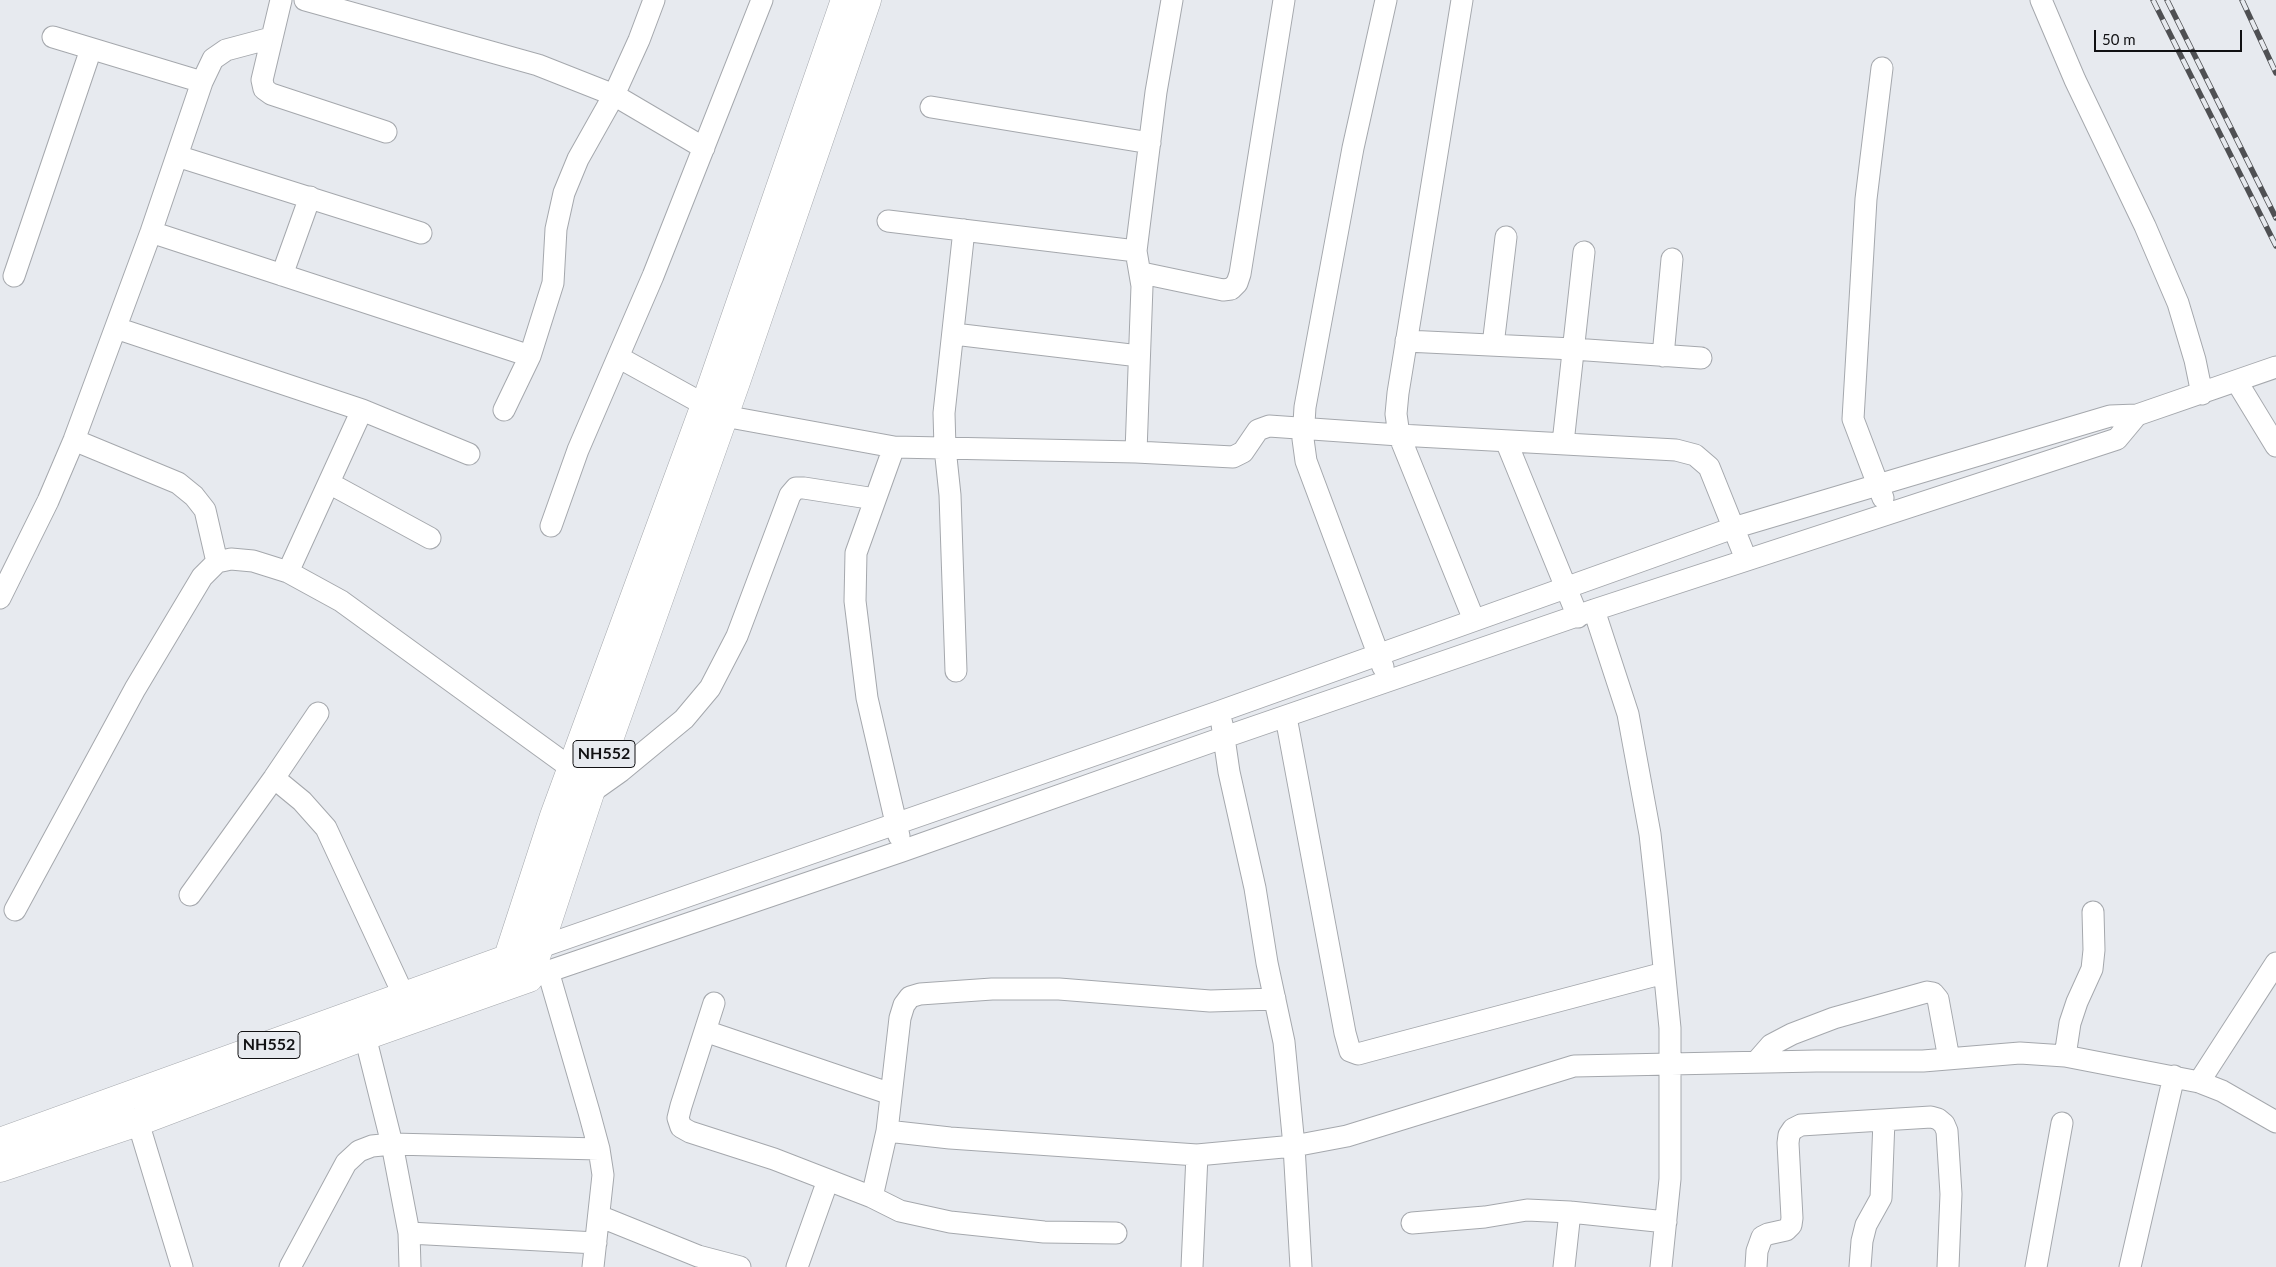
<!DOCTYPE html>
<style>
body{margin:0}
#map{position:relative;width:2276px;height:1267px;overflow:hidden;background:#e7eaef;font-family:Lato,sans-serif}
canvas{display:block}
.scale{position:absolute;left:2094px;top:30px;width:148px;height:22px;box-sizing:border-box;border:2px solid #111113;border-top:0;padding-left:6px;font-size:15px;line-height:18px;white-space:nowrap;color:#111113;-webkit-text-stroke:4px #e7eaef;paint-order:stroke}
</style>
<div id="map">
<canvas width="2276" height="1267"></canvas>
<div class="scale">50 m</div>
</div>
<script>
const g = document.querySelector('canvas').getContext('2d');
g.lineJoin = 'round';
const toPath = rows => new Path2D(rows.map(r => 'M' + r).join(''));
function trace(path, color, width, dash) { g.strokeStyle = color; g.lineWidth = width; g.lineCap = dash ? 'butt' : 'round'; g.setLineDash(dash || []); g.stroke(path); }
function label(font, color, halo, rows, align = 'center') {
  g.font = font + ' Lato,sans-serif'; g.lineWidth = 4.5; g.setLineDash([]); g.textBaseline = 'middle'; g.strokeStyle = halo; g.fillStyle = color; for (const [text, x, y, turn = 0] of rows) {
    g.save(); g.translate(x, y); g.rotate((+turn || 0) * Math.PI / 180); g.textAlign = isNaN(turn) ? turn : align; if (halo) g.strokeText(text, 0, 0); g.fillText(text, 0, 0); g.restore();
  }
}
const minor = toPath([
 [281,0,262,80,264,89,271,94,386,132],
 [305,0,538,65,614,95,704,148],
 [1462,0,1398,393,1396,414,1399,435,1474,620],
 [2041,0,2075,80,2145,226,2178,303,2195,360,2202,394],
 [53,37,202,82],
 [1882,68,1866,199,1853,419,1883,498],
 [931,107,1150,143],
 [177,156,421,233],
 [888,221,1136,251],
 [151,232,530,356],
 [1142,273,1223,290,1231,289,1237,283,1240,274,1284,0],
 [282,275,310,197],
 [14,276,91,49],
 [116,328,362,410,469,454],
 [954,334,1139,356],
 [1406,341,1573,349,1701,358],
 [1493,345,1506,237],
 [1663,356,1672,259],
 [2237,382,2276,446],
 [705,405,618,357,653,276,762,0],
 [504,410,530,356,553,283,556,229,564,193,578,159,614,95,639,40,654,0],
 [724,416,894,447,1136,452,1233,457,1243,452,1258,430,1269,426,1399,435,1676,450,1695,455,1709,467,1746,559],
 [74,440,178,483,194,496,205,510,217,562],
 [1506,441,1578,617],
 [1563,443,1584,252],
 [894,447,856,553,855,601,867,698,899,836],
 [1136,452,1142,286,1136,251,1156,92,1172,0],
 [329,483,430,538],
 [551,526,578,450,618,357],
 [288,572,362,410],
 [0,598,48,501,74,440,151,232,202,82,213,59,226,50,271,38],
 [1594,610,1628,714,1650,834,1657,897,1670,1028,1670,1179,1661,1267],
 [1383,667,1306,461,1303,439,1305,407,1353,148,1386,0],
 [956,671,950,495,945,448,944,413,964,230],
 [1286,717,1345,1033,1350,1051,1358,1054,1369,1051,1664,973],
 [1222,724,1229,772,1255,888,1267,963,1284,1042,1294,1146,1301,1267],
 [274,778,302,801,326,828,404,996],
 [590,793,621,771,684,719,710,688,737,636,790,495,796,488,804,488,875,499],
 [190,895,274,778,318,713],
 [15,910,135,689,202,577,217,562,231,559,253,561,288,572,341,601,571,768],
 [538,948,1218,712,1733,528,2110,416,2137,415,2276,367],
 [548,971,589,1112,599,1149,603,1175,593,1267],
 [529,978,902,851,1225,737,1594,610,2117,439,2137,415],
 [714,1003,681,1106,678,1118,681,1127,690,1132,774,1159,872,1197],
 [705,1031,891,1094],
 [365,1036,392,1144,409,1233,410,1267],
 [2065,1056,2070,1023,2077,1002,2092,969,2094,950,2093,912],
 [1757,1061,1771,1045,1792,1034,1834,1018,1927,992,1933,993,1938,999,1949,1059],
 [2199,1082,2276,963],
 [138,1122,182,1267],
 [887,1131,900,1018,904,1005,910,997,920,994,992,989,1059,989,1210,1001,1275,999],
 [599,1216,698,1256,740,1267],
 [1412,1223,1485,1217,1527,1210,1570,1212,1666,1222],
 [409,1233,596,1243],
 [1116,1233,1044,1232,950,1222,900,1211,872,1197,887,1131,950,1138,1197,1155,1294,1146,1347,1136,1574,1066,1816,1061,1923,1061,2020,1053,2065,1056,2199,1082,2222,1091,2276,1122],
 [290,1267,346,1163,359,1151,372,1146,392,1144,599,1149],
 [797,1267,828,1180],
 [1192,1267,1197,1155],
 [1564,1267,1570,1212],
 [1756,1267,1757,1251,1762,1237,1768,1234,1786,1230,1791,1225,1792,1218,1788,1143,1789,1135,1793,1129,1801,1125,1931,1117,1938,1119,1944,1124,1947,1131,1951,1194,1948,1267],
 [1860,1267,1862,1241,1866,1225,1881,1198,1884,1120],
 [2036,1267,2062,1123],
 [2130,1267,2174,1076]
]);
const trunk = toPath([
 [498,988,554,816,705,405,845,0],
 [0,1142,518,955],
 [0,1168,138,1122,365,1036,529,978,590,793,736,382,867,0]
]);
trace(minor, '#a5a8ad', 23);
trace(trunk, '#a5a8ad', 29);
trace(minor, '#fff', 21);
trace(trunk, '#fff', 28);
const rail = toPath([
 [2153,0,2276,246],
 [2167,0,2276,218],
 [2242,0,2276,73]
]);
trace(rail, '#4f5053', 5.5);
trace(rail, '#e7eaef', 4, [11]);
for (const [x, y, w] of [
 [604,754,62],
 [269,1045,62]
]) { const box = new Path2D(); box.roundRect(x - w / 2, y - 13.5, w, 27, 4); g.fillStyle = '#e7eaef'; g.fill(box); trace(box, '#111113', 1); }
label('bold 16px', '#111113', null, [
 ["NH552",604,754],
 ["NH552",269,1045]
]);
</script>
